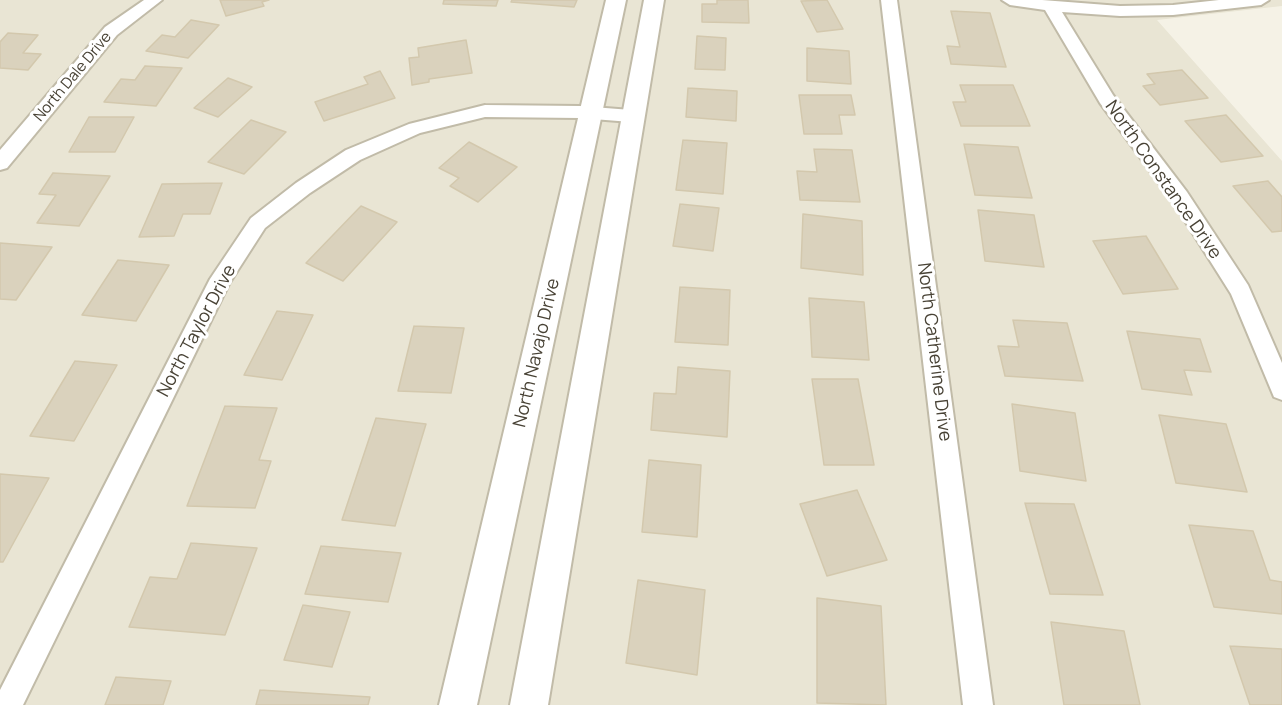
<!DOCTYPE html>
<style>
body{margin:0}
canvas{display:block;background:#f5f2e6}
</style>
<canvas width="1282" height="705"></canvas>
<script>
const g = document.querySelector('canvas').getContext('2d');
g.lineJoin = 'round';
function fill(path, color) { g.fillStyle = color; g.fill(path, 'evenodd'); }
const toPath = rows => new Path2D(rows.map(r => 'M' + r).join(''));
function trace(path, color, width, dash) { g.strokeStyle = color; g.lineWidth = width; g.lineCap = dash ? 'butt' : 'round'; g.setLineDash(dash || []); g.stroke(path); }
function label(font, color, halo, rows, align = 'center') {
  g.font = font + ' Manrope,sans-serif'; g.lineWidth = 6; g.setLineDash([]); g.textBaseline = 'middle'; g.strokeStyle = halo; g.fillStyle = color; for (const [text, x, y, turn = 0] of rows) {
    g.save(); g.translate(x, y); g.rotate((+turn || 0) * Math.PI / 180); g.textAlign = isNaN(turn) ? turn : align; if (halo) g.strokeText(text, 0, 0); g.fillText(text, 0, 0); g.restore();
  }
}
fill(toPath([
 [0,0,1282,0,1282,6,1157,20,1282,161,1282,705,0,705]
]), '#e9e5d4');
const building = toPath([
 [220,0,269,0,262,2,264,6,226,16,220,0],
 [444,0,498,0,496,6,443,4,444,0],
 [512,0,577,0,574,7,511,2,512,0],
 [717,0,748,0,749,23,702,22,702,4,717,4,717,0],
 [827,0,843,29,817,32,801,1,827,0],
 [951,11,990,13,1006,67,951,64,947,46,960,47,951,11],
 [191,20,219,25,188,58,146,51,162,35,175,37,191,20],
 [8,33,38,35,23,53,41,54,28,70,0,68,0,42,8,33],
 [697,36,726,38,725,70,695,69,697,36],
 [466,40,472,73,429,79,429,82,412,85,409,58,419,57,418,48,466,40],
 [807,48,849,51,851,84,807,81,807,48],
 [145,66,182,68,156,106,104,102,121,79,135,80,145,66],
 [1182,70,1208,98,1160,105,1143,86,1155,84,1147,74,1182,70],
 [380,71,395,98,324,121,315,102,368,84,364,77,380,71],
 [228,78,252,87,218,117,194,108,228,78],
 [960,85,1013,85,1030,126,961,126,953,102,966,102,960,85],
 [688,88,737,91,736,121,686,117,688,88],
 [799,95,851,95,855,115,839,115,842,134,804,134,799,95],
 [1226,115,1263,156,1221,162,1185,121,1226,115],
 [89,117,134,117,115,152,69,152,89,117],
 [251,120,286,132,244,174,208,162,251,120],
 [683,140,727,143,723,194,676,190,683,140],
 [469,142,517,167,478,202,450,186,459,178,439,168,469,142],
 [964,144,1018,147,1032,198,975,195,964,144],
 [814,149,852,150,860,202,800,200,797,171,817,172,814,149],
 [53,173,110,176,79,226,37,223,56,195,39,194,53,173],
 [1268,181,1282,197,1282,231,1272,232,1233,186,1268,181],
 [222,183,210,214,183,214,174,236,139,237,162,184,222,183],
 [680,204,719,208,713,251,673,246,680,204],
 [361,206,397,222,343,281,306,263,361,206],
 [978,210,1034,215,1044,267,985,261,978,210],
 [803,214,862,221,863,275,801,268,803,214],
 [1146,236,1178,289,1123,294,1093,241,1146,236],
 [0,243,52,247,16,300,0,299,0,243],
 [118,260,169,265,136,321,82,315,118,260],
 [680,287,730,290,728,345,675,342,680,287],
 [809,298,864,302,869,360,812,357,809,298],
 [277,311,313,315,282,380,244,375,277,311],
 [1013,320,1067,323,1083,381,1005,376,998,346,1019,347,1013,320],
 [414,326,464,328,451,393,398,391,414,326],
 [1127,331,1200,339,1211,372,1184,370,1192,395,1142,389,1127,331],
 [75,361,117,365,74,441,30,436,75,361],
 [678,367,730,371,727,437,651,430,654,393,676,394,678,367],
 [812,379,858,379,874,465,824,465,812,379],
 [1012,404,1075,413,1086,481,1020,471,1012,404],
 [225,406,277,408,259,460,271,461,255,508,187,506,225,406],
 [1159,415,1226,424,1247,492,1176,483,1159,415],
 [376,418,426,424,395,526,342,520,376,418],
 [649,460,701,465,697,537,642,532,649,460],
 [0,474,49,478,3,562,0,562,0,474],
 [857,490,887,560,827,576,800,504,857,490],
 [1025,503,1074,504,1103,595,1050,594,1025,503],
 [1189,525,1253,531,1270,580,1282,582,1282,614,1214,607,1189,525],
 [191,543,257,548,225,635,129,627,150,577,177,579,191,543],
 [321,546,401,553,388,602,305,594,321,546],
 [638,580,705,590,697,675,626,663,638,580],
 [817,598,881,606,886,705,817,703,817,598],
 [303,605,350,612,332,667,284,660,303,605],
 [1051,622,1124,631,1140,705,1064,705,1051,622],
 [1230,646,1282,649,1282,705,1250,705,1230,646],
 [116,677,171,681,163,705,105,705,116,677],
 [260,690,370,697,368,705,256,705,260,690]
]);
fill(building, '#dad2bd');
trace(building, '#d3c8ad', 1.5);
const minor = toPath([
 [144,0,162,0,117,35,7,168,0,170,0,150,105,27,144,0],
 [881,0,897,0,993,705,963,705,881,0],
 [1002,0,1042,0,1120,6,1173,5,1219,0,1269,0,1261,5,1173,15,1120,16,1062,12,1113,95,1187,192,1248,285,1282,363,1282,400,1274,397,1231,294,1173,202,1100,103,1045,10,1010,5,1002,0],
 [485,105,580,106,631,110,637,112,640,116,637,120,631,122,580,118,485,117,420,133,360,160,310,193,265,228,229,284,23,705,0,705,0,690,210,279,251,218,296,183,346,150,409,124,485,105]
]);
const tertiary = toPath([
 [606,0,626,0,477,705,439,705,606,0],
 [644,0,664,0,548,705,510,705,644,0]
]);
trace(minor, '#c1bba8', 4);
trace(tertiary, '#c1bba8', 4);
fill(minor, '#fff');
fill(tertiary, '#fff');
label('15px', '#484235', '#fff', [
 ["North Dale Drive",73,77,-50]
]);
label('18px', '#484235', '#fff', [
 ["North Constance Drive",1163,180,55],
 ["North Taylor Drive",197,331,-62],
 ["North Catherine Drive",934,352,83],
 ["North Navajo Drive",537,353,-77]
]);
</script>
